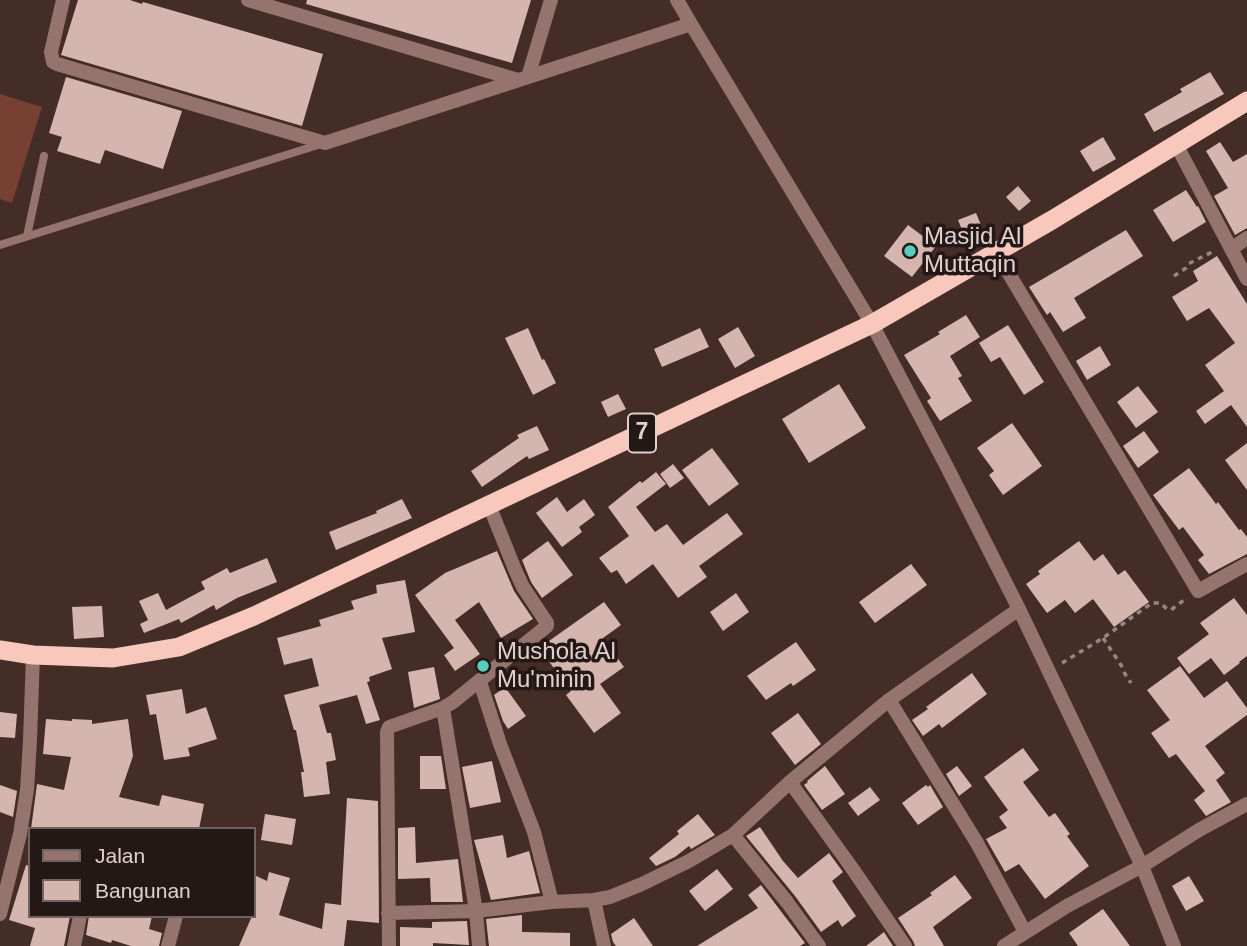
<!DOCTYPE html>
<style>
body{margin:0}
#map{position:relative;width:1247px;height:946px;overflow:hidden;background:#442c27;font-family:Helvetica,sans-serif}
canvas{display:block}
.legend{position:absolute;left:28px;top:827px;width:228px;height:91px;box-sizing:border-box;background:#231816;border:2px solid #6f625f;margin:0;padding:9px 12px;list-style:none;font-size:21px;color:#e0d0cd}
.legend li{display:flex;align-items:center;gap:14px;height:35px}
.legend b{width:35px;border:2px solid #6f625f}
</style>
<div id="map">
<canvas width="1247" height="946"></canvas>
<ul class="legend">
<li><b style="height:9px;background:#94746d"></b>Jalan</li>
<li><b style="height:19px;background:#d5b6af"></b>Bangunan</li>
</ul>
</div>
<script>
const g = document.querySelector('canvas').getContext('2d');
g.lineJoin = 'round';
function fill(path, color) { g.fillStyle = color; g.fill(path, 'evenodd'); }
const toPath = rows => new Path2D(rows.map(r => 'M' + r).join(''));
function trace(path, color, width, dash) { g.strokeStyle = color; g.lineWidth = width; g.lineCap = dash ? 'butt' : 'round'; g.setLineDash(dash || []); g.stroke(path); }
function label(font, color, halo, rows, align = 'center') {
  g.font = font + ' Helvetica,sans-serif'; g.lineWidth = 7; g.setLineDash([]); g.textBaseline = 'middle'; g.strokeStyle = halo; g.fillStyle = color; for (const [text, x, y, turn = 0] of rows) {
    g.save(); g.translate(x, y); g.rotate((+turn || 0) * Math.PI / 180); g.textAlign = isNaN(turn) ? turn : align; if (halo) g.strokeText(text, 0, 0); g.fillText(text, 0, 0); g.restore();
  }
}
fill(toPath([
 [0,94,42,107,12,203,0,199]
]), '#783f33');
fill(toPath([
 [78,0,130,0,142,4,143,2,323,54,302,126,61,55],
 [307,0,531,0,512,63,306,4],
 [1210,72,1224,94,1154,132,1144,114,1182,92,1180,89],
 [66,77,182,111,163,169,105,150,100,164,57,151,62,137,49,133],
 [1103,137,1116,159,1093,172,1080,151],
 [1220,142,1233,162,1247,154,1247,228,1235,235,1214,196,1228,188,1206,151],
 [1018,186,1031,201,1019,211,1006,197],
 [1186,190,1197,207,1198,206,1206,222,1173,242,1153,210],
 [976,213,986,237,968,244,958,220],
 [908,225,936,246,912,277,884,256],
 [1126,230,1143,256,1074,298,1086,318,1063,332,1050,312,1047,315,1029,287],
 [1217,256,1247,304,1247,427,1231,405,1205,424,1196,411,1224,391,1205,365,1235,343,1209,308,1187,321,1172,297,1198,281,1193,271],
 [966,315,980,337,950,356,962,376,958,378,972,401,940,421,927,401,931,398,904,355,940,334,938,332],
 [1008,325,1044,382,1024,395,1000,357,991,362,979,343],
 [738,327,755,356,735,368,718,339],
 [528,328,542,360,544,359,556,383,533,395,505,338],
 [700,328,709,347,662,367,654,349],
 [1100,346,1111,365,1087,380,1076,361],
 [839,384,866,428,809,463,782,419],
 [1138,386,1158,412,1136,428,1117,402],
 [618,394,626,409,608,417,601,402],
 [1012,423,1042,466,1003,495,989,475,994,471,977,448],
 [537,426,549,450,529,459,527,456,482,487,471,471,519,438,517,435],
 [1144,431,1159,452,1138,468,1123,446],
 [1247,443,1247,490,1225,460],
 [712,448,739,484,709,506,682,470],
 [673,464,684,478,670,488,660,474],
 [1189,468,1216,504,1218,502,1239,530,1241,529,1247,537,1247,554,1209,574,1198,560,1204,555,1183,527,1179,530,1153,495],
 [656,472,666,484,636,507,655,532,667,524,683,545,727,513,743,534,699,566,707,577,678,598,653,564,626,584,617,570,611,573,599,558,629,536,608,507,640,481,642,483],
 [557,497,567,512,584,499,595,515,579,527,582,532,562,547,536,513],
 [402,499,412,518,336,550,329,532,377,513,376,511],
 [548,541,573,575,542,598,531,582,522,560],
 [1079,541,1094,561,1103,554,1118,575,1125,570,1149,602,1114,627,1093,599,1075,613,1065,600,1047,613,1026,584,1040,574,1038,571],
 [497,551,514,591,533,619,501,638,479,602,455,620,480,654,455,671,444,655,454,648,415,595,445,573],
 [267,558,277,582,237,598,216,610,214,605,181,623,179,619,144,633,140,624,148,620,139,601,158,593,166,610,205,589,201,582,227,568,230,573],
 [911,564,927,585,875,623,859,602],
 [405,580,415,632,382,638,392,669,369,677,370,681,367,682,380,720,366,724,357,695,319,705,327,733,331,733,336,760,326,762,330,794,304,797,301,772,304,772,296,730,294,730,284,695,319,686,312,658,284,665,277,638,321,626,319,620,354,609,351,601,377,593,376,585],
 [736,593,749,612,723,631,710,612],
 [1234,598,1247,615,1247,656,1239,662,1240,663,1224,675,1211,658,1189,674,1177,658,1209,634,1200,623],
 [604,602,621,625,603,638,624,667,600,684,621,713,594,733,566,695,571,691,539,648],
 [102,606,104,637,74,639,72,607],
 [796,642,816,670,793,686,791,683,766,700,747,676],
 [1180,666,1204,698,1227,681,1247,708,1247,715,1205,746,1225,773,1216,780,1231,802,1206,816,1194,800,1205,791,1176,754,1169,758,1151,733,1170,720,1147,690],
 [434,667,440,699,414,708,408,672],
 [972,673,987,694,942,728,939,724,923,736,912,720,928,709,926,707],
 [505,687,526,716,508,729,503,721,494,695],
 [182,689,186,714,206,707,217,739,188,748,190,756,164,760,156,714,150,715,146,695],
 [0,712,17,714,15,738,0,737],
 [798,713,821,744,795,765,771,733],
 [46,719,72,721,72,719,92,720,92,724,128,719,133,756,119,797,159,806,162,795,204,804,199,829,31,829,37,784,64,790,71,757,43,754],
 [1023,748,1039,770,1023,782,1049,817,1055,813,1070,834,1067,836,1089,866,1045,899,1019,864,1005,872,986,839,1007,828,999,817,1008,810,984,777],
 [420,756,441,756,446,789,420,789],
 [492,761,501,802,470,808,462,767],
 [825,766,845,794,822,810,804,785,808,782,807,781],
 [957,766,972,786,959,796,946,774],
 [0,785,17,791,13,817,0,812],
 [926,785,928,787,930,785,943,807,918,825,902,803],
 [870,787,880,800,858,816,848,803],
 [347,798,378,801,379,923,347,920,344,946,239,946,252,916,254,916,254,875,267,881,269,872,290,878,279,915,322,929,325,903,341,905],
 [265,814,296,819,292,845,261,840],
 [698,814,715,835,691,849,689,846,675,857,656,866,649,858,679,834,677,831],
 [415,827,416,863,458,859,463,902,431,902,430,878,398,879,398,828],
 [760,827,783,861,798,878,829,853,843,872,832,881,856,916,842,927,838,920,821,932,795,896,746,836],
 [503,835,507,858,529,851,540,893,491,900,474,840],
 [26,865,30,866,30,916,70,916,64,946,30,946,35,928,9,920],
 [717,869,733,889,705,911,689,891],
 [955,875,972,898,933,927,944,946,915,946,913,941,898,918,932,895,930,893],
 [1189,876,1204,901,1186,911,1172,886],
 [761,885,805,943,800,946,697,946,758,908,748,895],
 [1103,909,1130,946,1078,946,1069,933],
 [522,915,522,932,570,933,570,946,489,946,486,919],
 [89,916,152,916,149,929,162,933,159,946,131,946,112,940,111,943,86,935],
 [634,918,653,946,616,946,613,942,611,934],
 [467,921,469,945,433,943,433,946,400,946,400,927,432,928,432,922],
 [884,932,893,946,866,946]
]), '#d5b6af');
trace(toPath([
 [1174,276,1186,268,1188,264,1214,251],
 [1103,638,1123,668,1125,674,1131,683],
 [1062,663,1103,638,1152,603,1160,603,1167,609,1171,610,1184,600]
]), '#988581', 3.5, [5, 5]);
trace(toPath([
 [27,236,44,156],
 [0,245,321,144]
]), '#94746d', 8);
trace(toPath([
 [63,0,51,52,53,62,57,64,325,143,691,24,872,324,946,465,1019,609,1142,866,1174,946],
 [248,0,518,80],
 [677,0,691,24],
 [528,77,551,0],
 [1176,144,1247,279],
 [1231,249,1247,238],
 [996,252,1198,591,1247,564],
 [480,682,500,744,534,832,552,902],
 [889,700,977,843,1025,932],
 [790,782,852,868,905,946],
 [733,835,787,902,819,946],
 [594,900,604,946],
 [388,913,476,911,552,902,594,900,610,897,642,884,689,861,733,835,790,782,889,700,1019,609],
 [0,914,20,834,27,790,30,740,33,655],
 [74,946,80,916],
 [168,946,176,916],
 [389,946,387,732,389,727,443,708],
 [479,946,476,911,443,708,453,702,547,626,547,623,523,587,516,572,489,505],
 [1004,946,1067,906,1142,866,1199,830,1247,804]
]), '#94746d', 14);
trace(toPath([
 [0,650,33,655,113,658,179,647,254,616,872,324,1052,220,1247,101]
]), '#f8c8bc', 19);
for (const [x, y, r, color] of [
 [910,251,7,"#59cebe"],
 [483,666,7,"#59cebe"]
]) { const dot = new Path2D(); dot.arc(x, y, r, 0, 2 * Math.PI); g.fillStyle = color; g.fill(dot); trace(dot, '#231816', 2.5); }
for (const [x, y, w] of [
 [642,433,28]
]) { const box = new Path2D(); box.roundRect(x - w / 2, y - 19.5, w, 39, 5); g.fillStyle = '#231816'; g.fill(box); trace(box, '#e0d0cd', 2); }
label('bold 23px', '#e0d0cd', null, [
 ["7",642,433]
]);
label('24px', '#e0d0cd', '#231816', [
 ["Masjid Al",924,237],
 ["Muttaqin",924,265],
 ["Mushola Al",497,652],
 ["Mu'minin",497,680]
], 'left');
</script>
